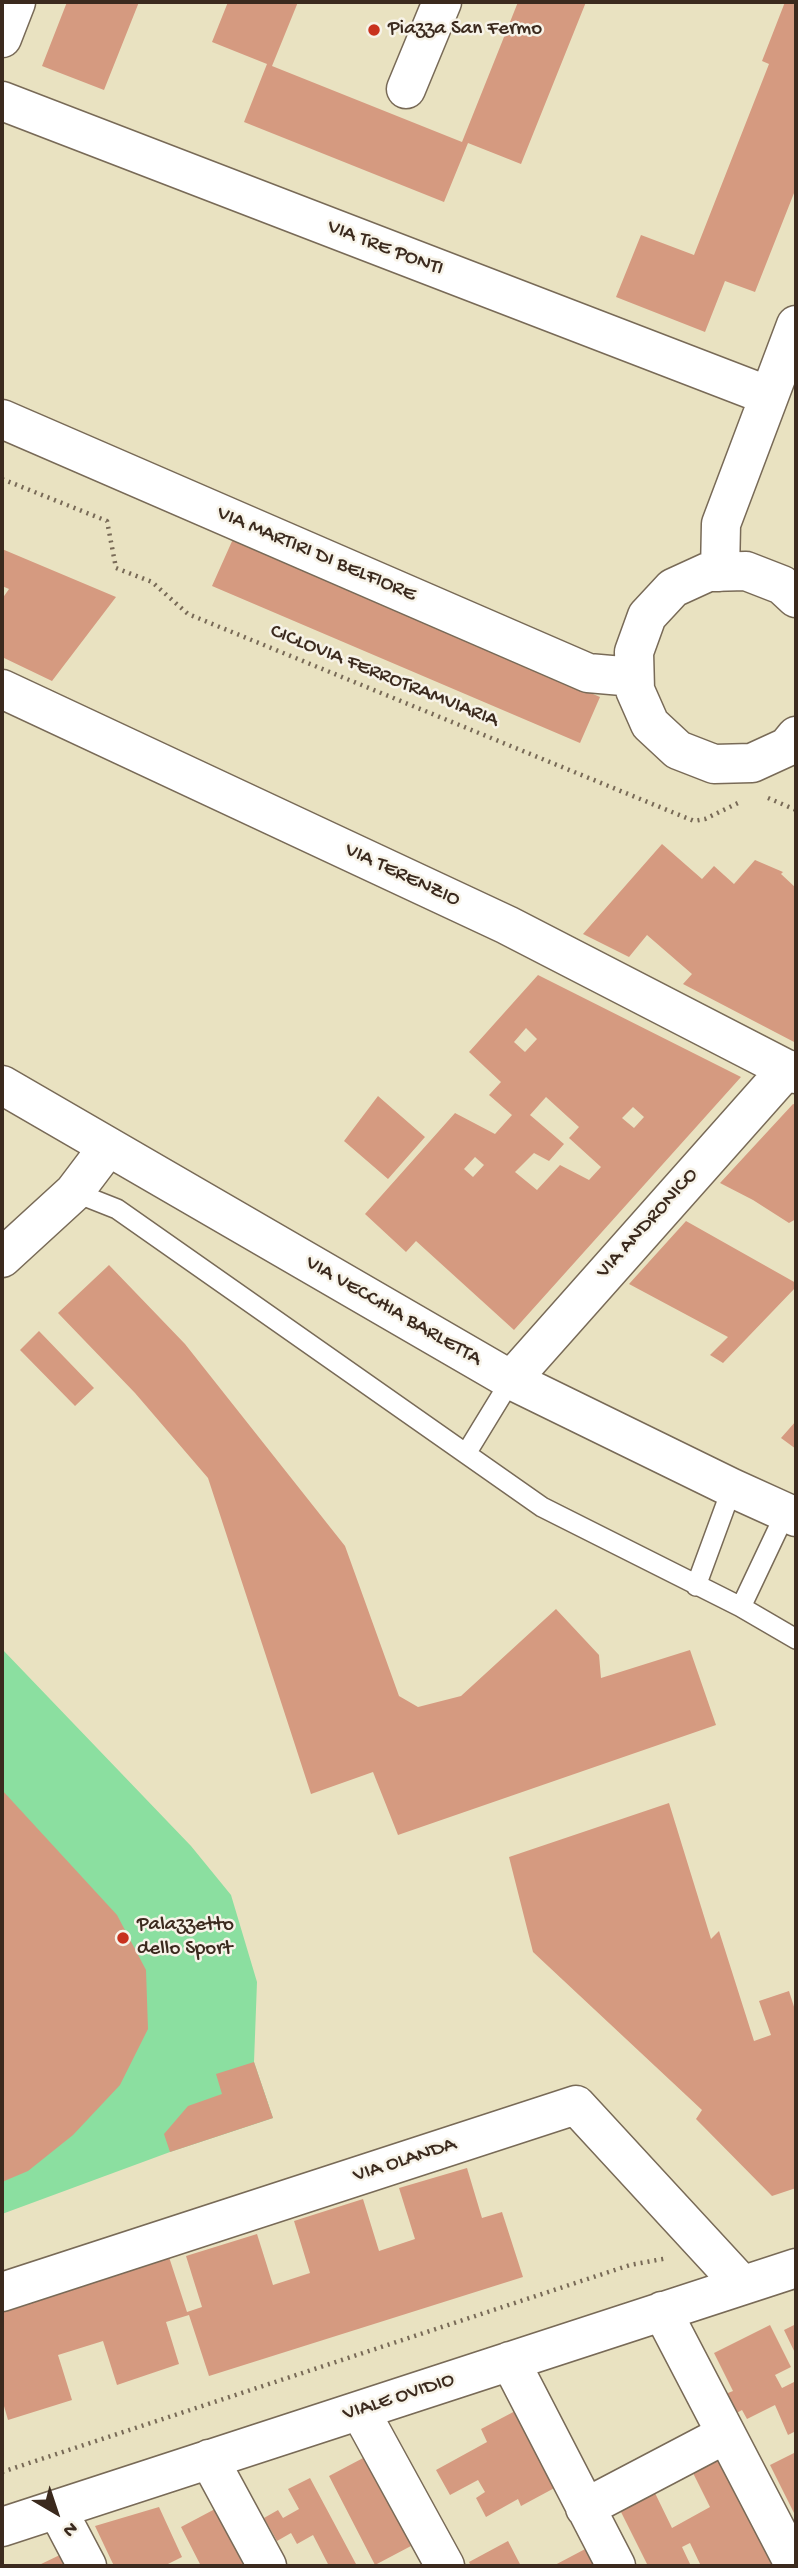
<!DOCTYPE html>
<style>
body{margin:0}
#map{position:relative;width:798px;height:2568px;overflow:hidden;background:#e9e2c1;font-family:"Gochi Hand",sans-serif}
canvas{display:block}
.frame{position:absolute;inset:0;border:4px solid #3b2a1e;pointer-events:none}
.north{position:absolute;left:21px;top:2477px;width:70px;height:70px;-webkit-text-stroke:5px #f7f3e8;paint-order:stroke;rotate:141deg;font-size:19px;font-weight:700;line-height:28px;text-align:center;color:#3b2a1e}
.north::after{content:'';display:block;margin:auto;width:24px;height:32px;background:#3b2a1e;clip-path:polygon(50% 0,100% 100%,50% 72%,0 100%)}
</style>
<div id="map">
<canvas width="798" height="2568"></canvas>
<div class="frame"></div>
<div class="north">N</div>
</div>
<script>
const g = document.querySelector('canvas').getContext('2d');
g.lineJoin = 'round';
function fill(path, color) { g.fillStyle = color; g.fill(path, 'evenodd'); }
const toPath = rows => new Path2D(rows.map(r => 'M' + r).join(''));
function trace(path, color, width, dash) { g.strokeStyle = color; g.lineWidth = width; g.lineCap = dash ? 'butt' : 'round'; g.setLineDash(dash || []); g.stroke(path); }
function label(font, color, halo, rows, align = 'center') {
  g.font = font + ' "Gochi Hand",sans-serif'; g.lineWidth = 5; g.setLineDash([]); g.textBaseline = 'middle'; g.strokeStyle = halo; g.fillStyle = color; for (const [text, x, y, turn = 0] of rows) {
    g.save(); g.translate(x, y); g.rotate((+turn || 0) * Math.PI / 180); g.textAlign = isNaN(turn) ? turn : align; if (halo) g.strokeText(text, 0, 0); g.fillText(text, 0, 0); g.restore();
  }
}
fill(toPath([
 [2,1649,191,1846,231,1895,257,1982,254,2062,273,2118,170,2152,2,2214]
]), '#8bdfa0');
fill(toPath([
 [67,2,139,2,104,90,42,66],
 [228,2,298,2,272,66,462,142,518,2,586,2,521,164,468,143,444,202,244,122,267,64,212,42],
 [785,2,796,2,796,188,755,292,725,281,705,332,616,297,641,235,694,255,769,64,762,61],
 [233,539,600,697,580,743,212,586],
 [2,549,116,597,52,681,2,657,2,599,9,589,2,586],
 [662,844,702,879,714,866,734,884,755,860,783,872,781,874,796,888,796,1043,683,984,692,974,647,935,629,957,583,934],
 [538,975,741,1077,514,1330,416,1241,406,1252,365,1214,455,1113,495,1134,512,1115,489,1095,501,1082,469,1052],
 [526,1028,537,1039,525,1052,514,1042],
 [546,1097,579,1127,569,1138,601,1167,589,1180,560,1165,537,1190,515,1172,534,1153,549,1161,564,1144,530,1115],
 [633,1107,644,1117,634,1128,622,1118],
 [475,1157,484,1165,473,1177,464,1169],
 [378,1096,425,1137,388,1179,344,1141],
 [793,1104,796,1105,796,1219,789,1223,753,1200,720,1183],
 [686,1221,796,1283,796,1287,723,1363,710,1355,728,1337,629,1284],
 [109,1265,185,1344,345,1546,399,1696,418,1707,461,1696,556,1609,599,1655,601,1678,690,1650,716,1725,398,1835,373,1772,311,1794,208,1478,135,1393,58,1313],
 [39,1331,94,1388,75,1406,20,1350],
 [796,1421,796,1449,781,1438],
 [2,1790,117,1915,146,1970,148,2029,120,2085,73,2135,28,2171,2,2182],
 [669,1803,711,1939,719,1931,754,2041,771,2035,759,2001,789,1991,796,2013,796,2188,772,2196,696,2119,702,2110,533,1952,509,1857],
 [254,2062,273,2118,170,2152,164,2134,188,2106,222,2094,216,2074],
 [467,2168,482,2218,502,2212,523,2277,209,2376,189,2315,166,2322,179,2364,117,2385,103,2341,58,2355,72,2400,8,2420,2,2399,2,2306,168,2254,187,2312,202,2307,186,2256,257,2234,273,2285,310,2273,294,2221,363,2199,379,2251,415,2239,399,2188],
 [796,2324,796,2355,784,2330],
 [770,2325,791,2367,775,2375,782,2388,796,2381,796,2431,788,2435,775,2405,747,2419,742,2410,733,2415,723,2395,733,2391,714,2353],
 [519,2409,560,2485,521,2506,518,2499,486,2517,476,2498,485,2492,478,2480,450,2495,436,2470,487,2442,481,2429],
 [796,2452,796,2517,770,2465],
 [727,2456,778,2566,701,2566,690,2543,682,2547,691,2566,648,2566,620,2510,655,2493,672,2528,710,2507,693,2473],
 [365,2457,411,2546,375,2565,329,2476],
 [310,2478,356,2564,352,2566,329,2566,313,2535,297,2544,291,2533,277,2541,264,2518,278,2510,283,2518,299,2509,288,2489],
 [159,2507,182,2557,164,2566,114,2566,95,2526],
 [215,2509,244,2566,201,2566,181,2527],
 [508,2541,521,2566,471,2566,469,2562],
 [589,2547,599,2566,553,2566],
 [64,2553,71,2566,37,2566]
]), '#d59a80');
const service = toPath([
 [74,1192,117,1209,542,1507,741,1607,796,1639],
 [467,1452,511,1380],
 [696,1586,732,1488],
 [741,1607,786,1512]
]);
const minor = toPath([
 [2,38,16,2],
 [406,89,442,2],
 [2,101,769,396],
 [2,419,588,673,634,677],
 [720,572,721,524,796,325],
 [796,598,782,585,746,571,708,572,673,588,647,616,634,652,635,690,650,724,678,750,714,764,752,763,787,747,796,736],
 [2,689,507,925,796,1074],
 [2,1085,511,1380,732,1488,796,1517],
 [2,1258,74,1192,108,1147],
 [511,1380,787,1069],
 [2,2292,576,2105,742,2285],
 [662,2311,795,2566],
 [510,2361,616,2566],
 [360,2411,445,2566],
 [209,2459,267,2566],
 [585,2508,726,2434],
 [57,2509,87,2566],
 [2,2527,796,2268]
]);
trace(service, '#786a57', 22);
trace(minor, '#786a57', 41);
trace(toPath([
 [2,479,107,521,116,568,152,582,188,614,694,821,705,819,738,803],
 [768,798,796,810],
 [2,2472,630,2265,668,2258]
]), '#786a57', 4.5, [2, 5]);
trace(service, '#fff', 19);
trace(minor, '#fff', 38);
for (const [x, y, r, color] of [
 [374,30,7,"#c8321e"],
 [123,1938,7,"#c8321e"]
]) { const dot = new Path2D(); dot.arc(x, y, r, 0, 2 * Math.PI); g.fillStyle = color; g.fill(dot); trace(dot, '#f7f3e8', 2.5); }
label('21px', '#3b2a1e', '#f7f3e8', [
 ["Piazza San Fermo",388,30],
 ["Palazzetto",137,1926],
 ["dello Sport",137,1950]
], 'left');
label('21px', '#3b2a1e', '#f7f3e8', [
 ["VIA TRE PONTI",385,249,21],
 ["VIA MARTIRI DI BELFIORE",316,555,23],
 ["CICLOVIA FERROTRAMVIARIA",384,677,22],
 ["VIA TERENZIO",402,876,25],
 ["VIA ANDRONICO",648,1224,-48],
 ["VIA VECCHIA BARLETTA",393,1312,30],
 ["VIA OLANDA",405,2161,-18],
 ["VIALE OVIDIO",399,2398,-18]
]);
</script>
